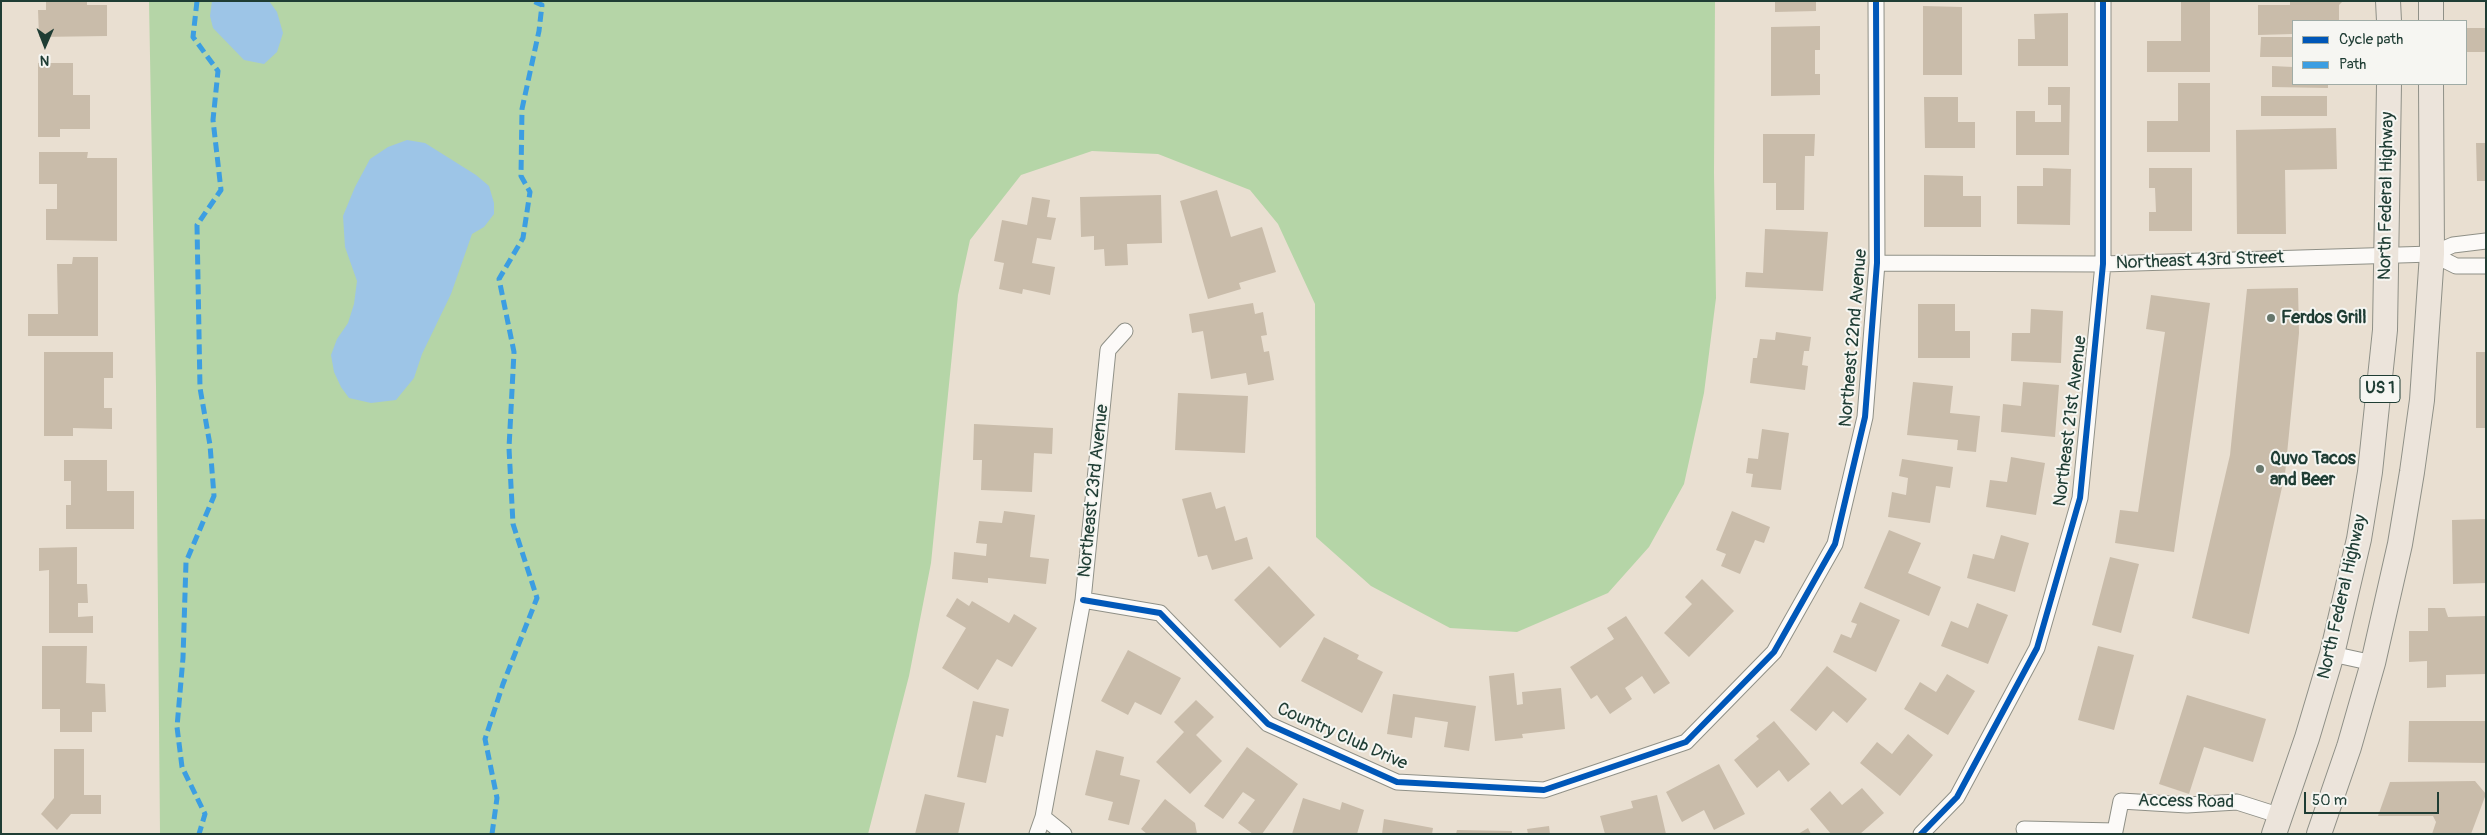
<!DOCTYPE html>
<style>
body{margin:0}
#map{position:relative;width:2487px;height:835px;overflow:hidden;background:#e9dfd1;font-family:Pangolin,sans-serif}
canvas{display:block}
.frame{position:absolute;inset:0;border:2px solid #1f3d34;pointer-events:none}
.legend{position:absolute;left:2292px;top:20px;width:175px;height:65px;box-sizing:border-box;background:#f6f6f2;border:1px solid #a0aca6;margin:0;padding:6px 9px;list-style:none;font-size:15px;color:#1f3d34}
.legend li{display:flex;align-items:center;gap:10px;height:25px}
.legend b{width:25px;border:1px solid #a0aca6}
.north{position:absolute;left:20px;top:20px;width:50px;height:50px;-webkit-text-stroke:4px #f6f6f2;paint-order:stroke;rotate:181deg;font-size:14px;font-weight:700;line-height:20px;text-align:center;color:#1f3d34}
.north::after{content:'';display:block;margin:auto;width:18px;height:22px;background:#1f3d34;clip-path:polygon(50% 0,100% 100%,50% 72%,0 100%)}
.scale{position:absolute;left:2304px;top:792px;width:135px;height:22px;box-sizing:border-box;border:2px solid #1f3d34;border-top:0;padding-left:6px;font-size:15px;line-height:18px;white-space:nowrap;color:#1f3d34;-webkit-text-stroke:4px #f6f6f2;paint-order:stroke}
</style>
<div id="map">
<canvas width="2487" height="835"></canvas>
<div class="frame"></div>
<ul class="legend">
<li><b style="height:6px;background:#0057b8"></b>Cycle path</li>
<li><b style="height:6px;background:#3c9ee2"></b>Path</li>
</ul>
<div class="north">N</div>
<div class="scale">50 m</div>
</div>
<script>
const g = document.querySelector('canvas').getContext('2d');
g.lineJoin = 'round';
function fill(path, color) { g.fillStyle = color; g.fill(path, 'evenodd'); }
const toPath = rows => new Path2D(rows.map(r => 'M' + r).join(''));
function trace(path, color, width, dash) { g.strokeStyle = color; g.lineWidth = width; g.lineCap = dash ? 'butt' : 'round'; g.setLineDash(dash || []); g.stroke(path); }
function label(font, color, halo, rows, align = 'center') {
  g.font = font + ' Pangolin,sans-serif'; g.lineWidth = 4; g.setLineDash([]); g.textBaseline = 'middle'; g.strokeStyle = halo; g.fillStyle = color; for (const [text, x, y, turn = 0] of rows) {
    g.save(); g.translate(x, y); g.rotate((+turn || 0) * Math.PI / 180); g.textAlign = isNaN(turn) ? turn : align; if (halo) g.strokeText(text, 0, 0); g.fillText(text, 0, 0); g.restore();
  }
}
fill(toPath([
 [149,1,1715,1,1714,173,1716,298,1704,393,1684,484,1649,547,1608,593,1517,632,1450,628,1371,586,1316,537,1315,304,1278,224,1250,190,1158,154,1092,151,1021,175,970,240,958,295,931,563,909,676,868,834,160,834,156,386]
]), '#b5d5a7');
fill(toPath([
 [212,1,269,1,277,12,283,33,277,52,264,64,244,60,213,28,210,16],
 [407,140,425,143,476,175,489,186,494,203,494,214,484,227,472,234,451,294,422,354,414,378,396,400,371,403,349,398,341,387,334,372,331,355,337,339,348,323,354,304,357,281,345,247,343,216,355,187,370,159,388,147]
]), '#9dc5e7');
fill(toPath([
 [46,1,87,1,87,5,107,5,107,36,39,37,38,10,46,10],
 [1775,1,1816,1,1816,11,1775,12],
 [2181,1,2210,1,2210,72,2147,72,2147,41,2181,41],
 [2290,1,2343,1,2339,5,2339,21,2293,21,2293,34,2258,35,2258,5,2290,5],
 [1923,6,1962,7,1962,75,1923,75],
 [2068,13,2068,66,2018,66,2018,39,2035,39,2034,14],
 [1820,26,1820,50,1815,50,1815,74,1820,74,1820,95,1771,96,1771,27],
 [2466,28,2486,28,2486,52,2466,52],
 [2261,37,2293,37,2293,57,2260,57],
 [38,63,73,63,73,95,90,95,90,129,60,129,60,137,38,137],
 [2272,66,2293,67,2293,84,2328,84,2328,88,2272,87],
 [2178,83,2210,83,2210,152,2147,152,2147,121,2178,121],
 [2048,87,2070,87,2069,155,2016,155,2016,111,2035,111,2035,122,2061,122,2061,105,2048,105],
 [2261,96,2327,96,2327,116,2261,116],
 [1924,97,1958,97,1958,122,1975,122,1975,148,1925,148],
 [2336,128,2337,169,2285,170,2286,234,2237,234,2236,130],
 [1763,134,1815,134,1814,156,1805,156,1804,210,1776,210,1776,183,1763,183],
 [2476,143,2486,143,2486,181,2477,181],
 [39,152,88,152,87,158,117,158,117,241,46,240,46,209,57,209,57,184,39,184],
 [2043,168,2071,169,2070,225,2017,224,2017,186,2043,186],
 [2149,168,2192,168,2192,231,2149,231,2149,212,2156,212,2155,188,2149,188],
 [1924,175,1963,176,1963,196,1981,196,1981,227,1924,227],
 [1217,190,1231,237,1262,227,1276,272,1239,283,1241,289,1208,299,1180,201],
 [1161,195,1162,243,1127,244,1128,265,1105,266,1104,249,1094,250,1094,236,1081,237,1080,197],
 [1032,197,1050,200,1047,217,1056,218,1051,240,1037,238,1032,263,1055,267,1050,295,1023,289,1022,294,999,289,1004,263,994,261,1002,220,1027,225],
 [1765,229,1828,232,1823,291,1745,287,1746,272,1763,273],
 [73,257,98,257,98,336,28,336,28,314,58,314,57,264,72,264],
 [2298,288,2299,333,2285,474,2249,634,2192,618,2230,455,2247,289],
 [2151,295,2210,303,2174,552,2115,543,2120,510,2138,512,2165,332,2146,329],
 [1253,303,1255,314,1263,312,1267,335,1261,336,1264,352,1269,351,1274,380,1248,385,1246,373,1211,379,1203,331,1192,333,1189,314],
 [1918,304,1955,304,1955,331,1970,331,1970,358,1918,358],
 [2031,309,2063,311,2061,363,2011,361,2012,333,2030,333],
 [1776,332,1811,337,1809,351,1804,351,1802,365,1808,366,1805,390,1750,383,1753,358,1757,358,1760,339,1775,340],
 [44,352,113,352,113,378,104,378,104,408,112,408,112,429,73,428,73,436,44,436],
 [2476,352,2486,352,2486,428,2476,428],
 [1913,382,1953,386,1950,413,1980,416,1976,452,1957,450,1958,440,1907,435],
 [2023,382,2059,385,2055,437,2001,432,2003,404,2021,406],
 [1178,393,1248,396,1245,453,1175,450],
 [974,424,1053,428,1052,454,1034,453,1032,492,981,490,982,460,973,460],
 [1762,429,1789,433,1781,490,1751,487,1753,474,1746,473,1748,458,1758,459],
 [2011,457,2045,463,2036,515,1986,507,1990,480,2007,482],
 [1902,459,1953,467,1950,488,1936,486,1930,523,1888,517,1892,492,1906,495,1908,478,1899,476],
 [64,460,107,460,107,491,134,491,134,529,66,529,66,505,71,505,71,481,64,481],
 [1211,492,1216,509,1225,506,1235,541,1247,537,1253,559,1212,570,1207,555,1198,557,1182,499],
 [1004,511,1035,515,1030,557,1049,559,1046,584,988,578,988,583,952,579,954,552,986,556,987,544,976,543,979,521,1002,523],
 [1732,511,1770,527,1764,543,1755,540,1740,574,1721,566,1726,554,1716,550],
 [2486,519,2486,583,2453,584,2452,520],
 [1889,530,1921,543,1908,573,1941,587,1929,616,1864,588],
 [2001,535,2029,543,2015,592,1967,578,1973,554,1994,559],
 [77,547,77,584,87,584,88,603,78,603,78,617,93,616,93,633,49,633,49,570,39,571,39,548],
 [2110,557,2139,564,2121,633,2092,625],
 [1269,566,1315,615,1280,648,1234,600],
 [1702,579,1734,611,1689,657,1664,633,1692,604,1685,597],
 [957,598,969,606,972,601,1009,623,1014,614,1037,628,1012,667,997,659,978,690,942,668,966,628,946,616],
 [1860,602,1900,620,1876,672,1833,652,1841,634,1851,638,1857,624,1851,622],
 [1977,603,2008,615,1988,664,1941,646,1951,621,1968,628],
 [2428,608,2445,608,2448,617,2486,616,2486,674,2446,675,2446,687,2427,688,2427,661,2409,662,2409,631,2428,631],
 [1626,616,1670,683,1654,694,1642,676,1625,688,1632,699,1610,714,1597,695,1591,699,1570,667,1614,639,1607,628],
 [1324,637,1359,655,1357,659,1383,672,1362,713,1301,681],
 [42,646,87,646,86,683,105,684,106,712,92,712,92,732,60,732,60,709,42,709],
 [2098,646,2134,655,2114,730,2078,720],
 [1128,650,1181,678,1161,715,1135,702,1128,715,1101,701],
 [1827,666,1867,699,1847,723,1833,711,1816,731,1790,710],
 [1514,673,1517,705,1523,704,1522,692,1561,688,1565,729,1522,734,1523,738,1495,741,1489,676],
 [1947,674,1975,691,1948,735,1904,709,1920,682,1936,692],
 [1393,694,1476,706,1469,751,1444,747,1448,722,1415,717,1412,738,1387,734],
 [2187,695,2266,719,2253,762,2204,747,2189,794,2159,784],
 [1196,700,1214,717,1196,735,1222,761,1190,794,1156,762,1184,732,1174,722],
 [973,701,1009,709,1003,737,996,735,986,783,957,777],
 [1774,721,1810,764,1788,782,1779,770,1757,788,1734,760,1759,739,1756,736],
 [2409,721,2486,721,2486,763,2408,762],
 [1908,734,1933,755,1900,796,1860,763,1877,742,1892,754],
 [1247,747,1298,784,1262,834,1253,834,1238,823,1255,800,1243,792,1223,819,1204,806],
 [54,749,84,749,84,795,101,795,101,814,71,814,57,830,41,814,54,798],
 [1096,750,1124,757,1120,775,1140,780,1129,825,1108,820,1113,802,1085,795],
 [1719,764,1745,814,1714,830,1704,810,1682,822,1666,792],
 [2475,781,2486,794,2471,834,2432,834,2436,822,2433,816,2378,816,2390,782],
 [1862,788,1884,813,1860,834,1831,834,1810,809,1830,791,1842,805],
 [925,794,965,803,958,834,915,834],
 [1657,795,1666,834,1605,834,1600,816,1633,808,1631,801],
 [1303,798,1340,810,1342,802,1364,810,1357,834,1292,834],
 [1165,799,1195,823,1197,834,1147,834,1141,829],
 [1384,819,1433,828,1432,834,1382,834],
 [1549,826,1550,834,1528,834,1527,829],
 [1808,828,1811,834,1798,834],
 [1457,830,1512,831,1512,834,1456,834]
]), '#c9bcaa');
const street = toPath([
 [2432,254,2456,266,2486,266],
 [1877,263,2103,264,2432,254,2453,245,2486,241],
 [1083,600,1160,613,1268,724,1397,782,1544,790,1686,742,1774,652,1835,544,1865,417,1877,263,1876,1],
 [2332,654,2373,663],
 [1043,817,1064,834],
 [2024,829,2115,831,2121,801,2187,805,2237,802,2281,816],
 [1037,834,1043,817,1083,600,1108,350,1125,331],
 [1921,834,1957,797,2037,648,2080,498,2103,264,2103,1]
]);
const primary = toPath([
 [2388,1,2389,21],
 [2431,1,2431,21],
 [2274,834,2307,738,2332,654,2359,539,2370,472,2385,330,2389,84],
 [2319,834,2349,747,2373,663,2400,544,2412,472,2422,400,2432,254,2431,84]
]);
trace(street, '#8f9087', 17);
trace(primary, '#8f9087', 26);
trace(street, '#fcfaf8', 15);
trace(primary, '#ece4db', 24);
trace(toPath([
 [197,1,193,37,218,71,213,120,221,190,197,225,200,388,210,445,214,496,186,562,183,658,177,727,182,767,205,814,199,834],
 [492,834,497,798,485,739,503,684,537,598,513,524,509,448,514,352,499,279,523,238,530,192,521,176,522,109,539,31,542,5,533,1]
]), '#3c9ee2', 5, [10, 5]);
trace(toPath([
 [1083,600,1160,613,1268,724,1397,782,1544,790,1686,742,1774,652,1835,544,1865,417,1877,263,1876,1],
 [1921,834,1957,797,2037,648,2080,498,2103,264,2103,1]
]), '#0057b8', 6);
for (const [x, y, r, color] of [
 [2271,318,5,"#66766b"],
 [2260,469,5,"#66766b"]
]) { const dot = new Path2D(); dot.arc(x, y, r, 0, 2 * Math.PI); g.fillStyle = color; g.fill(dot); trace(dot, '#f6f6f2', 2); }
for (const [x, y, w] of [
 [2380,389,40]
]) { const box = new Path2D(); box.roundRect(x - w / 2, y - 13.5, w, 27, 4); g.fillStyle = '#f6f6f2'; g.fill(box); trace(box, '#1f3d34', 1); }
label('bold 16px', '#1f3d34', null, [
 ["US 1",2380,389]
]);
label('18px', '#1f3d34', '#f6f6f2', [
 ["North Federal Highway",2387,196,-89],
 ["Northeast 43rd Street",2200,261,-2],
 ["Northeast 22nd Avenue",1854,338,-85],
 ["Northeast 21st Avenue",2071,421,-83],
 ["Northeast 23rd Avenue",1094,491,-84],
 ["North Federal Highway",2343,597,-77],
 ["Country Club Drive",1342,737,24],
 ["Access Road",2186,802,1]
]);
label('bold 18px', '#1f3d34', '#f6f6f2', [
 ["Ferdos Grill",2281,318],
 ["Quvo Tacos",2270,459],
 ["and Beer",2270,480]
], 'left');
</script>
